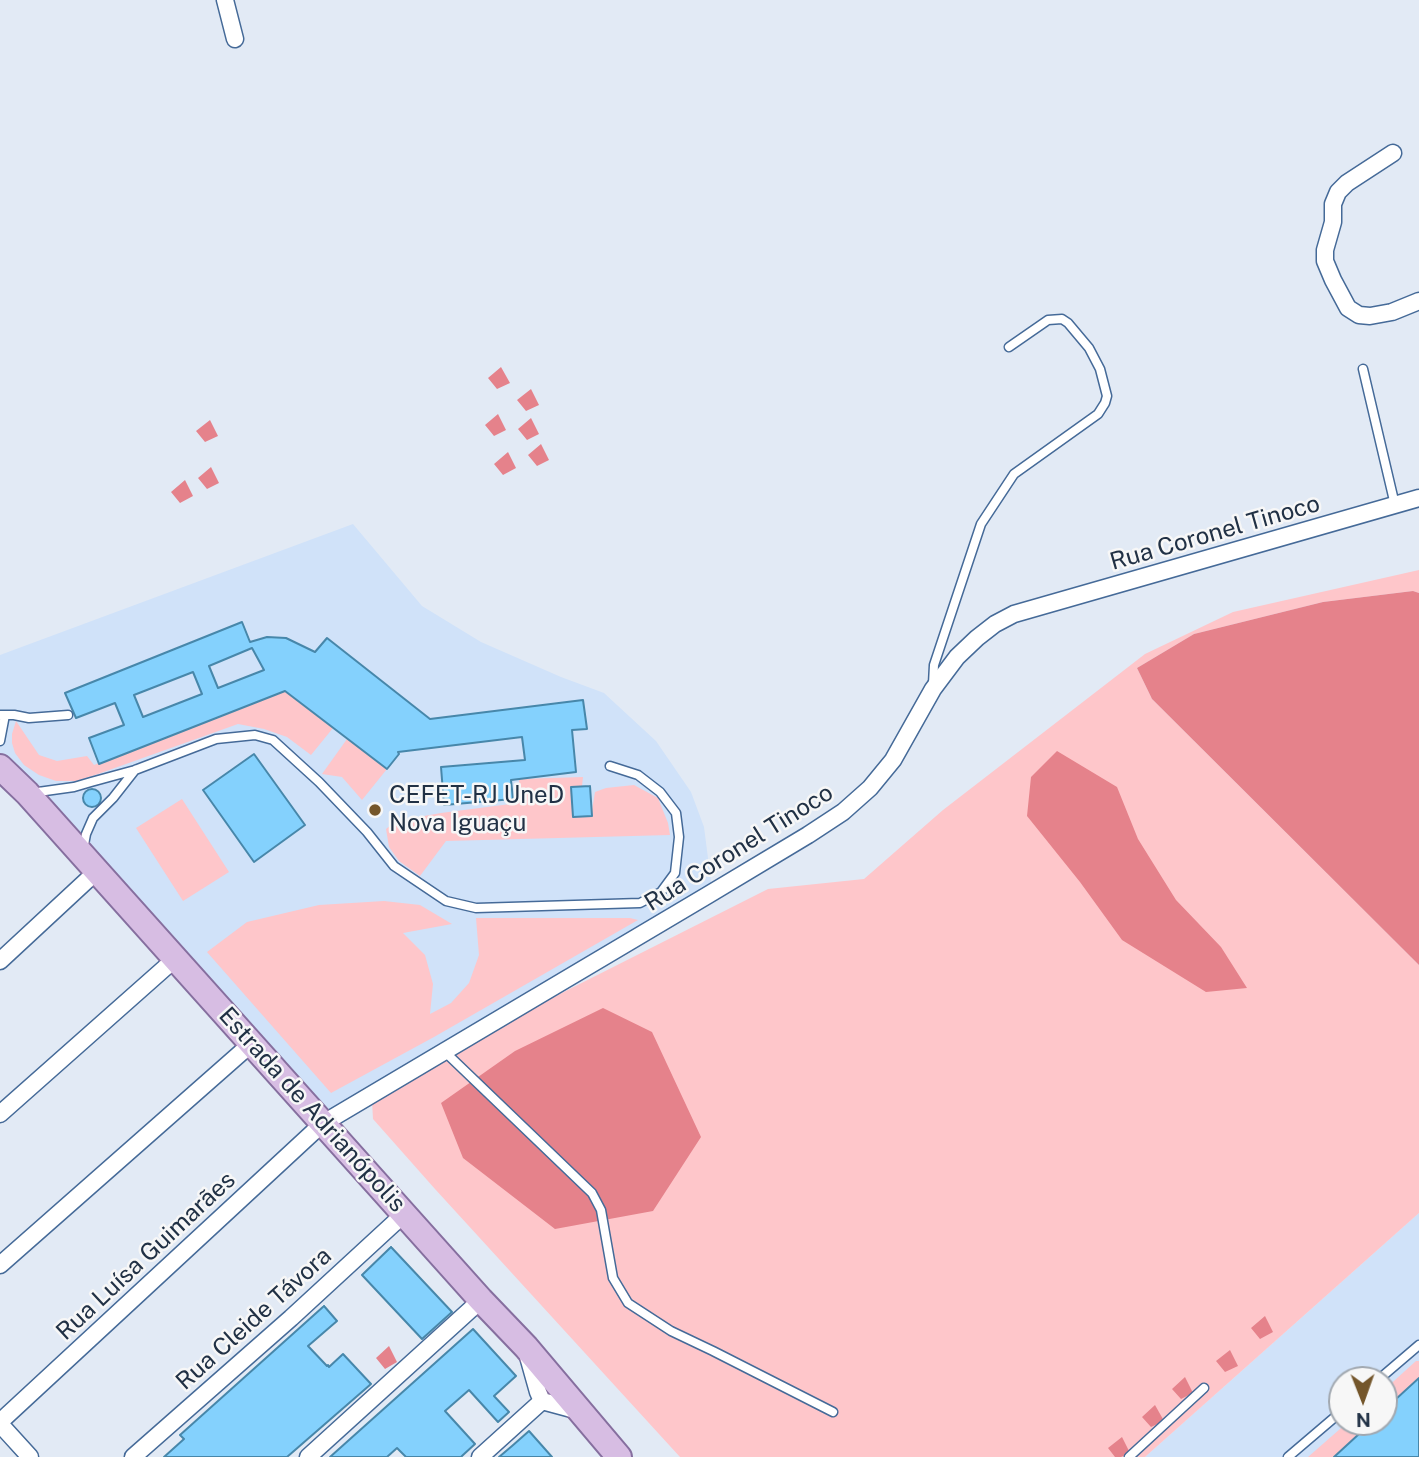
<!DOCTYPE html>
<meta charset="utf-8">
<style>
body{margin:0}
#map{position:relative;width:1419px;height:1457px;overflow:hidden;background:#e2eaf5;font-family:"Public Sans",sans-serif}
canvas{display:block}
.north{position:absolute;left:1328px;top:1366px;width:70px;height:70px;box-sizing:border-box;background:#f7f7f7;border:2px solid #a1a8b0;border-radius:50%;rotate:179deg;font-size:19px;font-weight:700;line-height:28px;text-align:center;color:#213145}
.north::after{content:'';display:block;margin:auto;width:24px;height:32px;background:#74562b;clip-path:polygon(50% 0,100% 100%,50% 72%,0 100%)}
</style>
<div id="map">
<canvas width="1419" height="1457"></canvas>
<div class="north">N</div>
</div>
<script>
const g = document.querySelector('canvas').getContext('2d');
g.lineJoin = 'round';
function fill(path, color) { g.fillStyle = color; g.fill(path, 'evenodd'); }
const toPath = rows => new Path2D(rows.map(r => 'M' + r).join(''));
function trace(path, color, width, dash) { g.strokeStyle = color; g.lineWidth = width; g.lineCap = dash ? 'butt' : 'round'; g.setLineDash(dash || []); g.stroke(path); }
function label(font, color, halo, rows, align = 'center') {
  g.font = font + ' "Public Sans",sans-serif'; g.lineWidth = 5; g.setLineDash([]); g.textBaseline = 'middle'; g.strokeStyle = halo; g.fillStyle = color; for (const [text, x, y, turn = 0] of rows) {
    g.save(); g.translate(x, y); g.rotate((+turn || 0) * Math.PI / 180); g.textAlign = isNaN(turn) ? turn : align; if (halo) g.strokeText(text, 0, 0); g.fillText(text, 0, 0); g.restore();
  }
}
fill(toPath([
 [353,524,422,606,481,642,561,677,604,693,656,741,691,792,704,827,713,897,332,1115,0,753,0,655],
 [1419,1213,1419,1457,1145,1457],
 [1342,1380,1384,1380,1384,1422,1342,1422]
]), '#d0e2f9');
fill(toPath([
 [1419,570,1419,593,1413,591,1323,602,1194,634,1137,668,1152,699,1419,965,1419,1213,1145,1457,680,1457,435,1189,373,1119,372,1101,526,1011,768,889,864,879,943,810,1145,654,1233,612],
 [282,689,333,728,311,755,287,737,264,729,238,724,98,774,76,781,56,781,39,775,24,765,15,753,12,743,12,734,16,721,39,755,57,761,87,756,94,765],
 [347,739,387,769,362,800,342,777,322,774],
 [583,777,582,786,571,787,573,817,591,816,595,792,606,788,634,785,658,798,668,823,670,835,446,841,420,876,399,861,389,847,386,829,396,821,441,813,518,803,519,779],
 [182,799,229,872,183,901,136,828],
 [384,901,420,905,452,924,403,933,425,955,433,984,430,1014,451,1003,469,983,479,955,476,918,630,918,638,920,434,1037,331,1093,207,952,247,922,319,905],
 [1416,1361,1419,1361,1419,1378,1384,1410,1384,1390],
 [1348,1422,1372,1422,1334,1457,1308,1457]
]), '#fec6ca');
fill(toPath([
 [501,367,510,383,497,389,488,378],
 [531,389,539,405,526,411,517,400],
 [498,414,506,430,494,436,485,425],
 [531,418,539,434,527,440,518,429],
 [210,420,218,436,205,442,196,431],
 [541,444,549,460,537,466,528,455],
 [508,452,516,468,503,475,494,464],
 [211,467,219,483,207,489,198,478],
 [185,480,193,496,180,503,171,492],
 [1413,591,1419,593,1419,965,1152,699,1137,668,1194,634,1323,602],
 [1057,751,1117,787,1138,839,1176,900,1221,947,1247,988,1206,992,1122,940,1080,882,1027,816,1031,777],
 [603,1008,652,1032,701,1137,653,1211,555,1229,463,1158,441,1103,515,1051],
 [1265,1316,1273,1332,1260,1339,1251,1328],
 [389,1346,397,1362,385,1369,376,1358],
 [1230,1350,1238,1366,1225,1372,1216,1361],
 [1185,1377,1193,1393,1181,1399,1172,1389],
 [1155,1405,1164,1421,1151,1427,1142,1417],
 [1122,1437,1130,1453,1121,1457,1115,1457,1108,1448]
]), '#e5828b');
const building = toPath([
 [242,622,250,642,267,637,286,638,315,652,327,638,430,719,583,700,587,729,572,730,576,772,511,780,513,799,444,805,441,767,525,760,522,737,398,752,399,754,387,769,285,691,99,764,89,738,124,725,115,703,76,718,65,693,242,622],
 [252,648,264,670,218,688,209,666,252,648],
 [193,672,202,694,143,717,134,695,193,672],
 [254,754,305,825,254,862,203,790,254,754],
 [590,786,592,816,573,817,571,787,590,786],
 '83 798a9 9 0 1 1 18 0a9 9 0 1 1-18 0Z',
 [391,1247,452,1312,422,1339,362,1275,391,1247],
 [324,1306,337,1321,308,1346,327,1366,328,1365,329,1367,343,1354,371,1384,287,1457,164,1457,184,1439,180,1435,324,1306],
 [473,1329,516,1376,494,1396,509,1412,498,1422,469,1390,445,1411,475,1444,463,1455,461,1457,406,1457,397,1448,387,1457,330,1457,473,1329],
 [1419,1378,1419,1457,1334,1457,1372,1422,1384,1422,1384,1410,1419,1378],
 [529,1431,552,1457,499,1457,512,1446,529,1431]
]);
fill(building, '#84d1fd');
trace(building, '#4787aa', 2);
const lane = toPath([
 [1363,369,1395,505],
 [933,684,934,665,981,524,1014,474,1098,414,1105,403,1107,396,1100,369,1089,348,1068,323,1062,319,1048,320,1009,347],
 [0,715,14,715,29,718,68,715],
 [0,741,5,715],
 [31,793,74,787,91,782,135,770,216,739,255,735,273,740,319,782,367,832,394,866,446,901,476,908,640,903,661,892,675,873,679,837,676,813,660,792,638,775,610,766],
 [83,850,86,834,93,818,113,798,135,770],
 [444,1051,592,1193,601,1210,613,1278,628,1303,671,1331,713,1351,833,1412],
 [1378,1380,1419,1345],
 [1129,1457,1204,1388],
 [1288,1457,1342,1411]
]);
const street = toPath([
 [225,0,235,39],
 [1393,153,1347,183,1338,192,1333,204,1333,222,1325,250,1325,261,1333,280,1348,308,1359,315,1370,316,1392,312,1419,301],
 [0,961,97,871],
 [0,1114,176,958],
 [0,1265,252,1043],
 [527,1353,538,1392,542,1401,579,1411],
 [0,1422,322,1124,708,895,808,835,843,812,870,788,893,760,933,689,957,657,977,638,995,624,1014,614,1419,498],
 [0,1424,30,1457],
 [133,1457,291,1318,404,1214],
 [308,1457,481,1300],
 [480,1457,542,1401]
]);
const primary = toPath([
 [0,767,27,793,481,1300,526,1347,619,1457]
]);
trace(lane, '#456a98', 11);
trace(street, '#456a98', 19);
trace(primary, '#866f9f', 28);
trace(lane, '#fff', 8);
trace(street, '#fff', 16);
trace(primary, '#d7bde3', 24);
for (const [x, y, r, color] of [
 [375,810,7,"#74562b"]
]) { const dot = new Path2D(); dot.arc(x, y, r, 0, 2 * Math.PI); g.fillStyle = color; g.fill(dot); trace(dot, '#f7f7f7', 2.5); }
label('24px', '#213145', '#f7f7f7', [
 ["Rua Coronel Tinoco",1215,533,-16],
 ["Rua Coronel Tinoco",739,848,-32],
 ["Estrada de Adrianópolis",312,1110,48],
 ["Rua Luísa Guimarães",146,1256,-43],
 ["Rua Cleide Távora",254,1319,-42]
]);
label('24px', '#213145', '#f7f7f7', [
 ["CEFET-RJ UneD",389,796],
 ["Nova Iguaçu",389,824]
], 'left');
</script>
